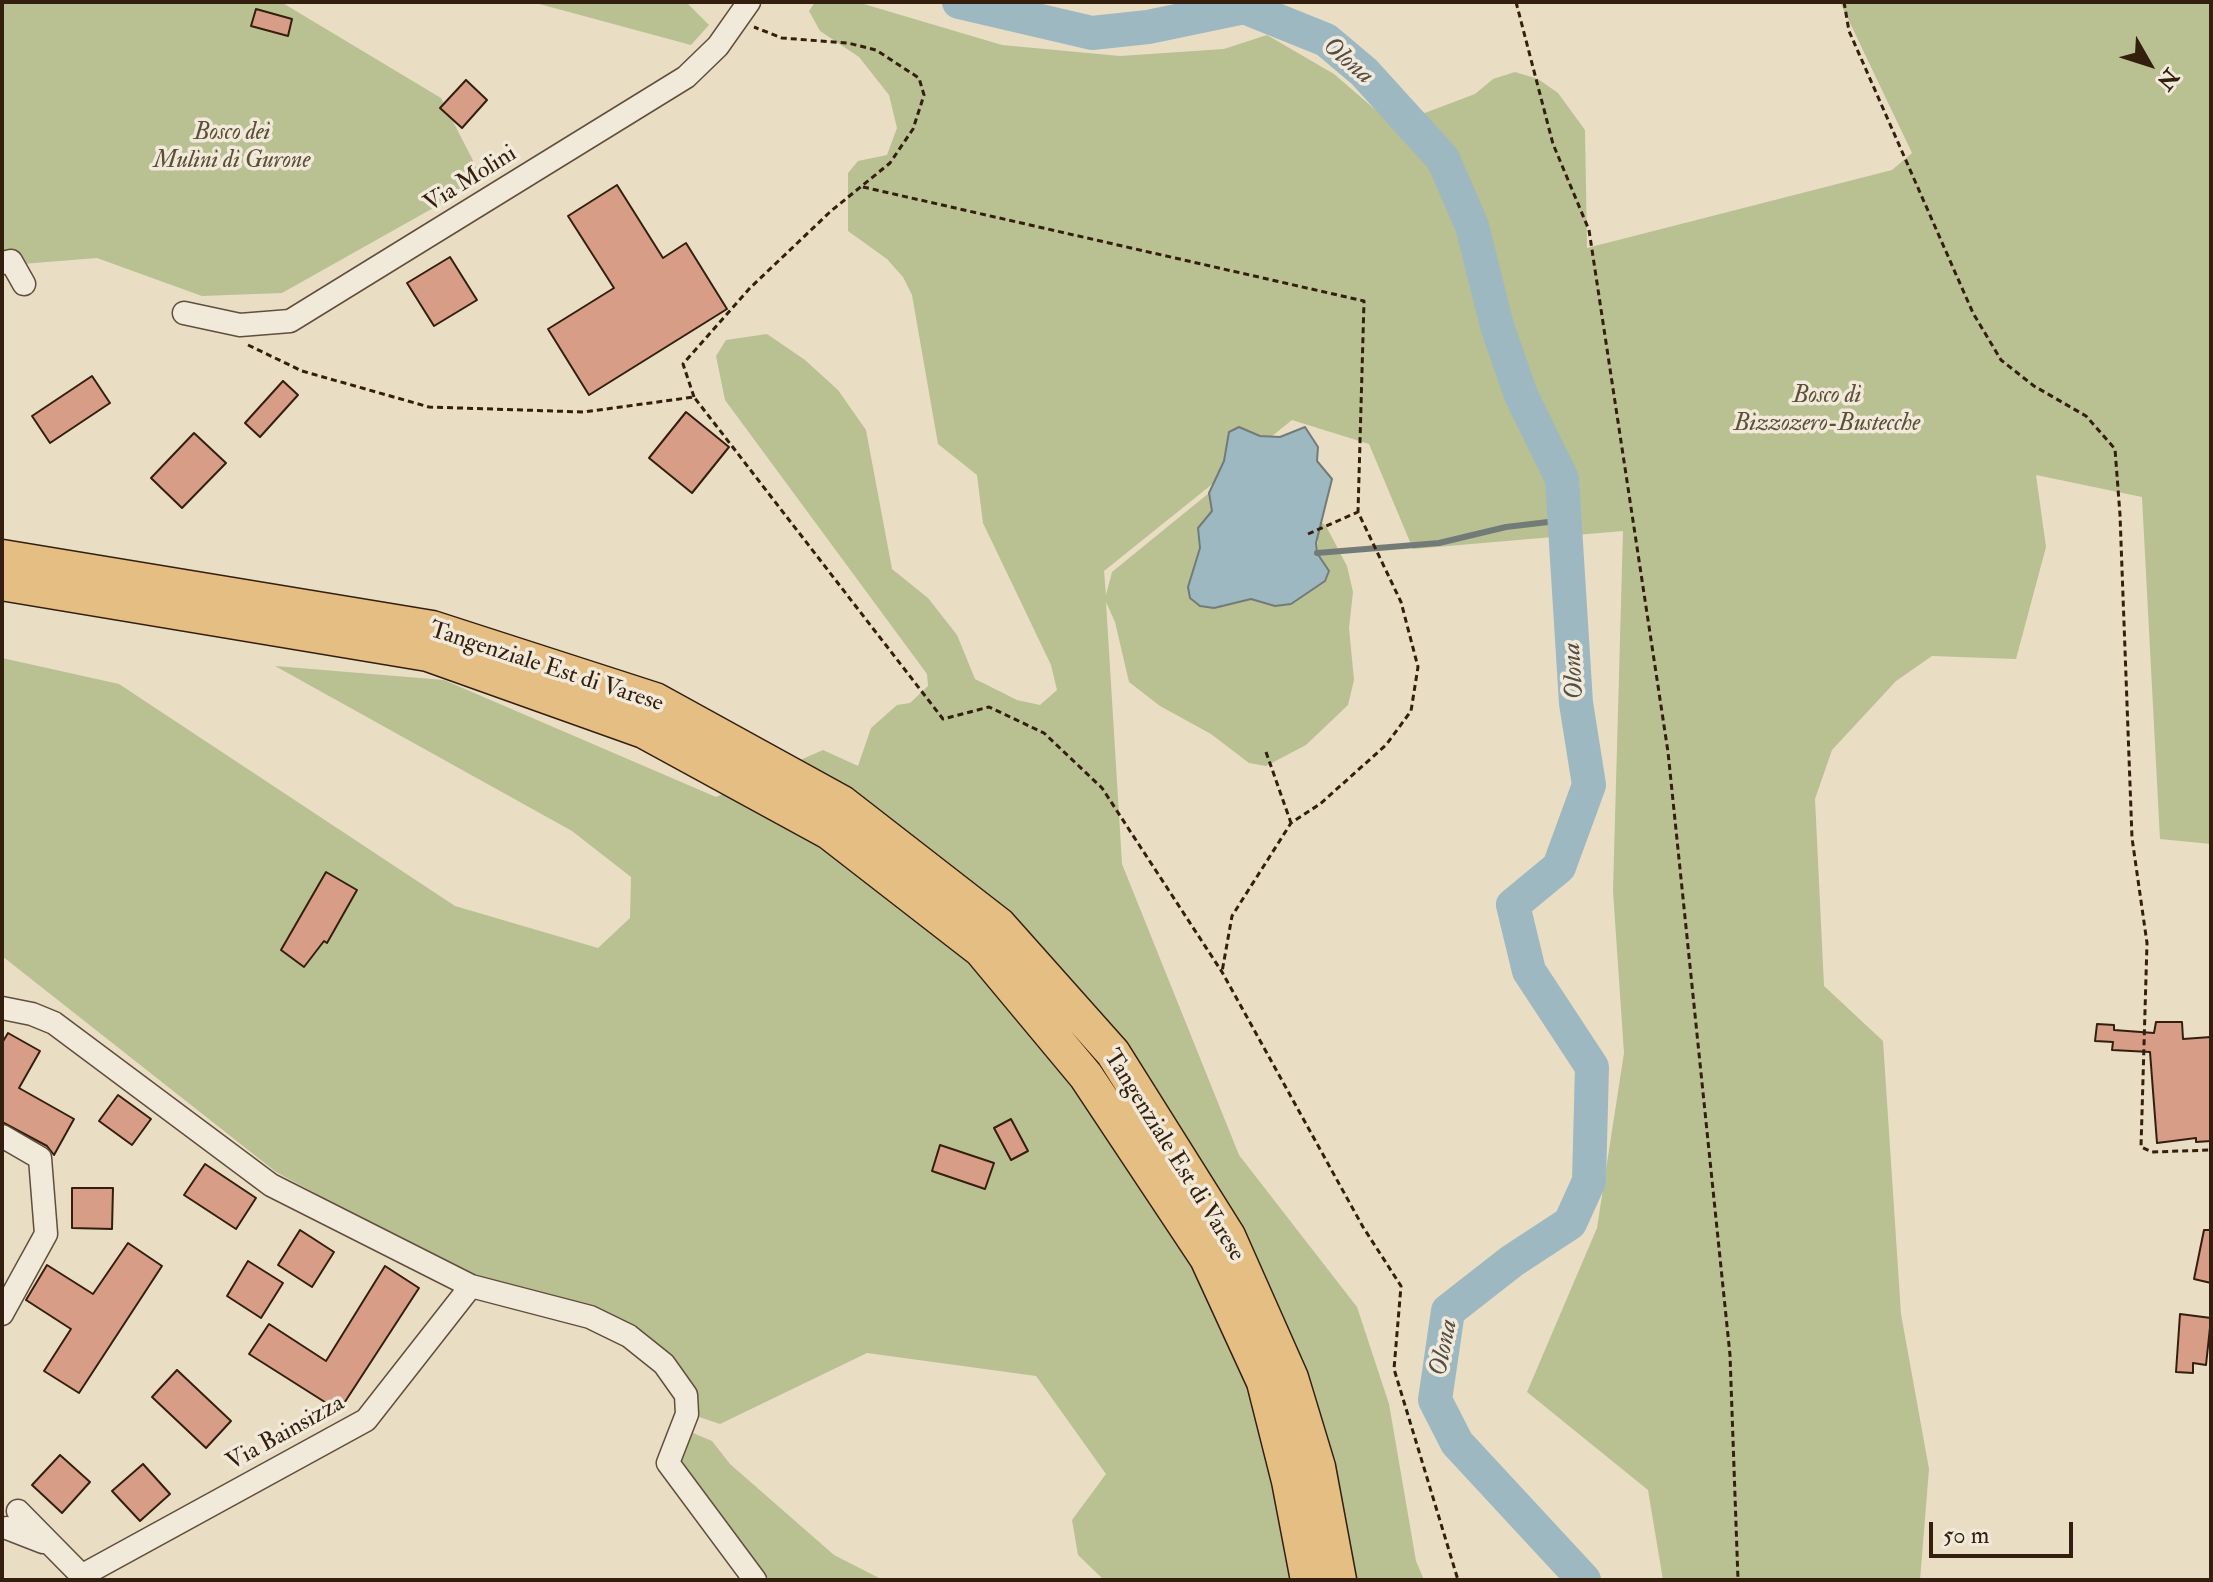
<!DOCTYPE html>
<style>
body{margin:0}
#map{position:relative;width:2213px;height:1582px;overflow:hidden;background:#e9ddc4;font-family:"IM FELL Double Pica",serif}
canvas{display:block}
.frame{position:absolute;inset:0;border:4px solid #341f0e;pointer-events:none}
.north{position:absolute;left:2109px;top:24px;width:80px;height:80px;-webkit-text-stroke:6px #f1e9d9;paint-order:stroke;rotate:129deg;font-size:22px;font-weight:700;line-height:32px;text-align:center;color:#341f0e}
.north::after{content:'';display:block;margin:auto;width:28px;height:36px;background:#341f0e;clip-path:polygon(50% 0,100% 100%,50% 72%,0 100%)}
.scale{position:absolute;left:1929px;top:1522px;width:144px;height:36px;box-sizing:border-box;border:4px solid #341f0e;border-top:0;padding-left:10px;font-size:24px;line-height:28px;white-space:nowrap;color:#341f0e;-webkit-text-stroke:6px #f1e9d9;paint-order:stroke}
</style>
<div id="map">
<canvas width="2213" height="1582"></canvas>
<div class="frame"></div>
<div class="north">N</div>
<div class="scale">50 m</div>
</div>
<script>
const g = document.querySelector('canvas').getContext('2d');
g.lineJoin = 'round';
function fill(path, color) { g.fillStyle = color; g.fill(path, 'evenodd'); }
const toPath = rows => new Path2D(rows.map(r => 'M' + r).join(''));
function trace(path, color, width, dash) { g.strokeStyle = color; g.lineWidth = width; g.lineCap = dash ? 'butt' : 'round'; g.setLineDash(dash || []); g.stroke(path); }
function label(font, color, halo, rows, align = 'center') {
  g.font = font + ' "IM FELL Double Pica",serif'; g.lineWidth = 7; g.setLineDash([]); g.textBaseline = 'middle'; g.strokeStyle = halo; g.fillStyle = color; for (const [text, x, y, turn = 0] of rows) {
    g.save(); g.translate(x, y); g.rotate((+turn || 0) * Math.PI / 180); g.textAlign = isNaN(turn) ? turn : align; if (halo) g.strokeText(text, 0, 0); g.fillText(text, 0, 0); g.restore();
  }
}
fill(toPath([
 [2,2,281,2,441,98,483,180,282,293,202,296,97,258,22,264,2,272],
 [532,2,686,2,709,25,691,45],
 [815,2,857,2,1002,45,1120,56,1224,49,1267,35,1334,74,1393,125,1475,94,1493,79,1515,72,1538,79,1558,93,1585,130,1587,248,1892,170,1912,153,1840,2,2211,2,2211,844,2160,839,2142,497,2036,475,2046,547,2016,659,1932,656,1896,681,1832,750,1815,799,1824,986,1883,1041,1901,1314,1929,1469,1920,1580,1663,1580,1648,1490,1527,1392,1597,1228,1624,1053,1613,891,1623,531,1413,549,1369,444,1292,420,1104,571,1106,595,1112,572,1209,493,1212,511,1198,528,1200,548,1196,566,1214,608,1251,598,1275,606,1291,604,1325,581,1329,571,1317,553,1319,520,1326,526,1347,566,1353,592,1349,628,1354,680,1348,705,1306,745,1266,766,1249,763,1211,734,1160,706,1129,682,1115,622,1106,602,1122,864,1239,1155,1357,1307,1389,1404,1416,1561,1424,1580,1104,1580,1078,1555,1072,1520,1106,1474,1036,1376,867,1353,720,1424,699,1417,694,1395,669,1361,468,1276,276,1172,2,956,2,658,119,684,455,906,598,948,630,918,631,877,572,831,275,666,444,680,716,797,823,750,858,766,871,728,897,705,910,703,928,686,927,674,725,400,716,356,726,340,767,334,805,360,838,390,866,430,892,569,928,598,957,635,975,679,1017,700,1040,705,1057,690,1051,665,983,523,977,475,938,444,912,295,903,277,887,259,848,231,848,173,858,161,887,155,897,128,889,95,859,57,820,31,809,11],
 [693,1433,712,1441,730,1464,834,1555,883,1580,769,1580,679,1465]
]), '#b9c092');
const water = toPath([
 [1239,427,1260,436,1280,437,1305,427,1318,447,1317,461,1332,479,1316,543,1317,553,1329,571,1325,581,1291,604,1275,606,1251,599,1214,608,1200,606,1190,598,1188,587,1200,548,1198,528,1212,511,1209,493,1224,461,1229,432,1239,427]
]);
fill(water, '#9db8c0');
trace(water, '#737b79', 2);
trace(toPath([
 [1317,553,1439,543,1506,527,1565,520]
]), '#737b79', 6);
trace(toPath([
 [959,2,1092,33,1148,27,1244,7,1326,40,1364,72,1443,159,1472,226,1497,326,1521,395,1562,479,1576,703,1589,785,1559,867,1513,905,1529,971,1592,1067,1589,1181,1570,1223,1512,1261,1448,1311,1435,1400,1457,1443,1584,1580]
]), '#9db8c0', 34);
const building = toPath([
 [256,9,292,19,288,36,251,26,256,9],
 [466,80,487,100,462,128,440,108,466,80],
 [617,185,663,258,686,243,727,309,589,395,548,329,614,288,568,216,617,185],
 [450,257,477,300,434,326,407,283,450,257],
 [92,376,110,403,50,443,32,416,92,376],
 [283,381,298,395,260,437,245,423,283,381],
 [686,412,729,447,692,493,649,458,686,412],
 [194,433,226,463,182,508,151,478,194,433],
 [326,872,357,890,327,943,324,941,304,967,281,950,326,872],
 [2156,1022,2182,1022,2183,1039,2211,1037,2211,1141,2196,1142,2196,1138,2157,1143,2150,1052,2112,1050,2113,1042,2095,1041,2097,1024,2114,1025,2114,1030,2154,1033,2156,1022],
 [8,1033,40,1051,19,1088,74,1119,54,1155,47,1146,2,1122,2,1043,8,1033],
 [118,1095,151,1119,132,1145,99,1121,118,1095],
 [1011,1119,1028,1151,1011,1160,994,1128,1011,1119],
 [940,1145,994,1163,985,1189,932,1171,940,1145],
 [205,1164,256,1198,236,1229,184,1195,205,1164],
 [72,1188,113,1188,112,1229,72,1228,72,1188],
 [300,1230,334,1252,312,1287,278,1265,300,1230],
 [2204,1230,2211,1230,2211,1283,2194,1279,2204,1230],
 [128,1243,162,1266,79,1393,44,1371,71,1329,26,1300,47,1265,93,1294,128,1243],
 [248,1261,283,1283,261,1318,227,1296,248,1261],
 [385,1266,419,1288,339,1411,249,1354,269,1324,326,1361,385,1266],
 [2180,1314,2211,1318,2206,1365,2193,1363,2193,1373,2176,1372,2180,1314],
 [177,1370,231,1421,206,1448,152,1397,177,1370],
 [60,1455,90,1482,62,1513,32,1485,60,1455],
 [143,1464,170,1494,140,1521,112,1491,143,1464]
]);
fill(building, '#d79d86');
trace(building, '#341f0e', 2);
const minor = toPath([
 [2,263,11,261,24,284],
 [184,313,240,325,290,321,686,77,718,46,749,2],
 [2,1008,32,1014,54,1023,271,1185,471,1286,590,1317,629,1336,664,1364,686,1395,687,1414,668,1463,755,1580],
 [2,1136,40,1158,46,1234,2,1314],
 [18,1511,86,1580],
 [7,1528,43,1542],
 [83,1575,366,1420,471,1286]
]);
const highway = toPath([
 [2,557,432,628,655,700,842,803,999,925,1113,1053,1228,1236,1291,1378,1318,1467,1339,1580],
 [2,583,428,654,644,731,829,832,981,950,1086,1076,1207,1258,1264,1382,1289,1481,1308,1580]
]);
trace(minor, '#614e3c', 25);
trace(highway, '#341f0e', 37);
trace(toPath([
 [1516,2,1553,144,1589,230,1668,752,1730,1355,1738,1580],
 [1844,2,1849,31,1973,313,2001,360,2034,386,2086,416,2115,449,2120,515,2132,838,2147,943,2141,1147,2152,1152,2211,1150],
 [863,187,1364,301,1358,512,1401,602,1418,667,1411,711,1386,745,1320,804,1291,823,1232,916,1222,972],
 [248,345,302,371,429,407,584,412,694,397,943,719,989,707,1044,733,1102,788,1222,972,1363,1227,1401,1286,1394,1369,1458,1580],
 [694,397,683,364,750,288,831,211,890,163,913,129,924,95,919,78,876,50,848,43,782,38,754,27],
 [1308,534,1358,512],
 [1266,752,1291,823]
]), '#341f0e', 3, [6, 4]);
trace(minor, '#f1e9d9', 22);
trace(highway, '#e4be82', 34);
label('italic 24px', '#5c4f36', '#f1e9d9', [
 ["Bosco dei",232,134],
 ["Mulini di Gurone",232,162],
 ["Bosco di",1827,397],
 ["Bizzozero-Bustecche",1827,425]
]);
label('24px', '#341f0e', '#f1e9d9', [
 ["Via Molini",471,180,-32],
 ["Tangenziale Est di Varese",546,668,18],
 ["Tangenziale Est di Varese",1173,1156,58],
 ["Via Bainsizza",286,1434,-29]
]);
label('italic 26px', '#544d43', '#f1e9d9', [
 ["Olona",1347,62,40],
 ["Olona",1575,671,-94],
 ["Olona",1445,1348,-79]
]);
</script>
